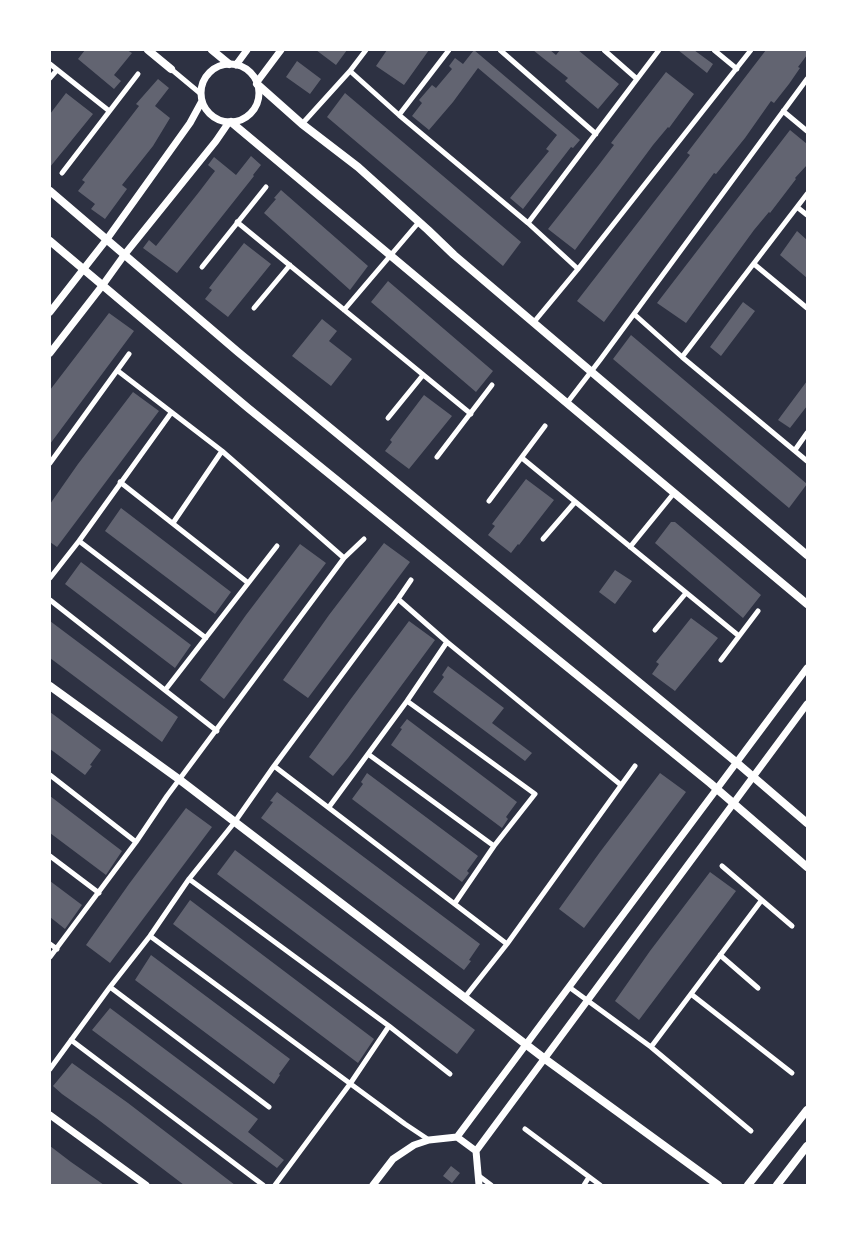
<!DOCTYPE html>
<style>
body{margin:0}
#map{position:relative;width:857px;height:1235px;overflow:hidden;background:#2d3142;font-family:Jost,sans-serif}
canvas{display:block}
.frame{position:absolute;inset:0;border:51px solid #fff;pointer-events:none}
</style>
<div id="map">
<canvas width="857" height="1235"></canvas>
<div class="frame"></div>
</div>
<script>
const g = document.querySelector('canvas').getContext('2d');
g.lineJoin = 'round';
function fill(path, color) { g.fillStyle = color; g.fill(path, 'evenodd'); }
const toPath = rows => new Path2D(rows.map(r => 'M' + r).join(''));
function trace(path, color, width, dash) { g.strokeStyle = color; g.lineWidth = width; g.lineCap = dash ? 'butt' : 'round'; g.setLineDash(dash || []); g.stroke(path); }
fill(toPath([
 [85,50,127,50,132,53,114,75,121,81,114,89,78,59],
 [316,50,347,50,336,65],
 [387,50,429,50,404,85,376,66],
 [474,50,580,140,573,148,571,147,523,209,510,198,549,151,546,149,557,135,478,68,453,102,429,130,412,116,422,103,419,100,432,85,436,88,452,69,449,66,455,58,463,64],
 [533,50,550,50,556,55,560,50,578,50,619,84,598,109,565,81,568,78],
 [678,50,694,50,713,64,707,73],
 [766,50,807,50,807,55,798,67,800,68,789,84,774,103,771,101,745,138,716,174,714,173,604,322,577,301,674,176,690,155,687,153],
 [297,61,321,79,310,94,286,77],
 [666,72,694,94,669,128,668,127,653,145,575,250,548,229,598,166,614,145,611,143],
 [158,79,169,88,155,106,170,118,153,146,122,185,127,189,105,219,91,209,95,204,78,191,85,182,82,180,139,106,136,104],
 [66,93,93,114,50,167,50,114],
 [345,93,521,242,503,266,327,117],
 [790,130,807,144,807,165,795,178,796,179,770,213,769,212,754,230,686,323,657,303],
 [251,156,261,165,253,175,254,176,177,273,143,248,149,240,156,246,199,192,215,171,208,165,214,157,236,175],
 [281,190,368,266,350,290,264,213,276,199,274,198],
 [797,231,807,240,807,278,780,255],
 [244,243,271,264,228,317,205,299,212,290,209,288],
 [388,281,493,371,476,392,371,302],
 [743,302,755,311,721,356,710,347],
 [109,313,134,331,50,444,50,390],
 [322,319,337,331,329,341,352,359,331,386,292,356],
 [631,335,807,484,789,508,613,359],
 [807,381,807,406,790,428,778,420],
 [133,392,159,411,57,547,50,542,50,504,78,464],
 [424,395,452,416,409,469,385,451,392,442,390,440],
 [526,479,554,500,519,545,518,544,511,553,488,535,495,526,492,524],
 [121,508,231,592,215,614,105,531],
 [671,522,675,522,761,595,743,618,655,543],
 [384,543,410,562,308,698,283,680,329,615],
 [300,544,326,563,224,699,200,680,246,615],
 [81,562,191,645,175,668,65,584],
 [615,570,632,581,615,604,599,592],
 [691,618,718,638,675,691,652,674,659,664,656,662],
 [50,621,178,717,162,742,50,658],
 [409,621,435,640,348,758,333,776,309,757,350,700],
 [448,666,504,708,492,723,532,753,525,761,433,692,444,677,442,675],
 [50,712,101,750,90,765,92,766,85,775,50,749],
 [407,719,517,802,506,817,508,819,502,828,391,745,402,729,400,728],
 [367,773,478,856,467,871,469,873,462,882,352,799,363,784,361,782],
 [660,773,686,792,584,928,559,909,600,852],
 [277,792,480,944,469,960,471,961,464,970,261,818,273,802,270,801],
 [50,796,122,851,106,875,50,833],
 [186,808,212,827,110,963,86,945,129,884],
 [235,850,475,1030,457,1054,217,874],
 [710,872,736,891,639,1020,615,1001,650,951],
 [50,881,82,905,65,929,50,917],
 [190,900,374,1039,358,1063,173,924],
 [151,955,290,1059,279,1074,280,1075,274,1084,135,980],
 [110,1008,258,1119,248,1132,284,1160,277,1168,92,1030],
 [72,1063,128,1103,235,1185,184,1185,96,1118,62,1094,53,1086],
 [50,1146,71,1162,104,1185,50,1185],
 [451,1166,460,1173,452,1183,443,1176]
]), '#626471');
trace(toPath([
 [500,50,596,134],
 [604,50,637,79],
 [714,50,737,69],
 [50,64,108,110],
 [171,69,201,94],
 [350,71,399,115,528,223,578,269],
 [50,78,57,70],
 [783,111,807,131],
 [399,115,449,50],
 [302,124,350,71,366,50],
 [62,173,138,74],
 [797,207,807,215],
 [237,222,471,414],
 [528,223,659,50],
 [754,264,807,308],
 [202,267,266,187],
 [254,308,290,265],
 [344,310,419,222],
 [634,314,682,357,807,461],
 [534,322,578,269,751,50],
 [682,357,807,194],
 [118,371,222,451,344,558],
 [567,403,600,360,807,79],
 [388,418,423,375],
 [795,450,807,433],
 [437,457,492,385],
 [522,458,739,636],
 [50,463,129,354],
 [120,482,247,582],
 [489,501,545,426],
 [173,523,222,451],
 [543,539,575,502],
 [79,541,206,638],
 [630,547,674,493],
 [50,578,79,541,171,413],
 [398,599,447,642,621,785],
 [50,600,217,731],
 [655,630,686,593],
 [721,660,758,611],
 [166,689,277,546],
 [407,701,535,794,494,846,455,903],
 [368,754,494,846],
 [274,766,507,944],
 [50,775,136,842],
 [329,807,407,701,447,642],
 [50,856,99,893],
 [722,866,792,926],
 [189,879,389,1026,450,1074],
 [150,936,405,1124,429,1140],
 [50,944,57,949],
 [720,955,758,988],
 [50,957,136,842,167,796,344,558,364,539],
 [110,987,269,1107],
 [569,987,651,1047,751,1131],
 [691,994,792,1073],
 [465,997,507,944,635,766],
 [71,1040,263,1185],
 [651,1047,761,901],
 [50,1069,110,987,150,936,189,879,234,823,274,766,398,599,411,580],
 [525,1129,600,1185],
 [479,1176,491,1185],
 [275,1185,350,1084,389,1026],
 [584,1185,589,1177]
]), '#fff', 5);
trace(toPath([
 '201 93a29 29 0 1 1 58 0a29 29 0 1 1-58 0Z',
 [236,65,247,50],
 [257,82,281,50],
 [50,312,107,239,190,123,202,101],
 [50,353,102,286,125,254,216,141,229,122],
 [50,1115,146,1185],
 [457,1137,807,668],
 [373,1185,393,1159,414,1145,429,1140,457,1137,476,1151],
 [479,1185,476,1151,807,704]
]), '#fff', 7);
trace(toPath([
 [148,50,171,69],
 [212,50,229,64],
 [257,84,302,124,358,167,428,230,454,255,807,555],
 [231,122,807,604],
 [50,191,238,352,736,762,807,823],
 [50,241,248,408,710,783,807,867],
 [50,686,180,780,545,1059,718,1185],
 [748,1185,807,1110],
 [777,1185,807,1146]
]), '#fff', 8);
</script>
